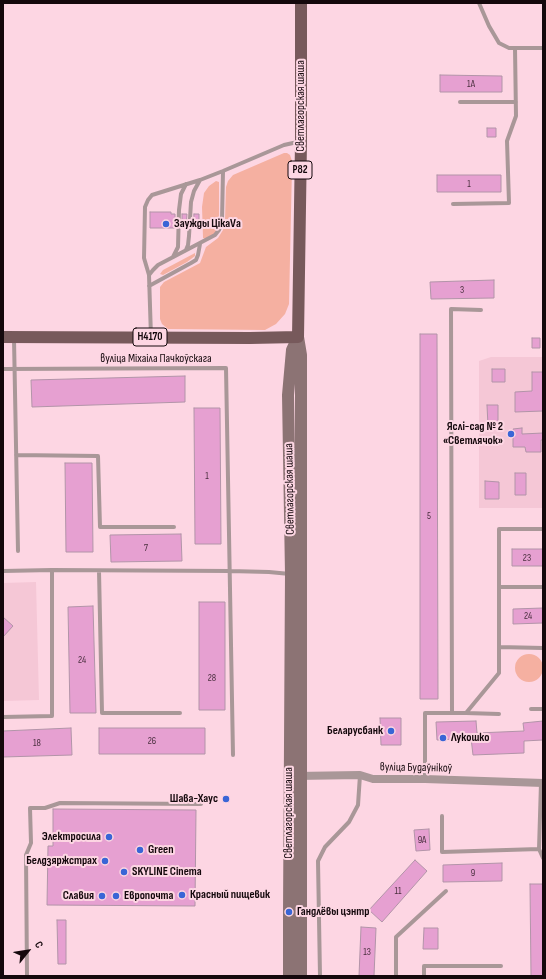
<!DOCTYPE html>
<meta charset="utf-8">
<style>
body{margin:0}
#map{position:relative;width:546px;height:979px;overflow:hidden;background:#fdd6e3;font-family:"Sofia Sans Condensed",sans-serif}
canvas{display:block}
.frame{position:absolute;inset:0;border:4px solid #14080c;pointer-events:none}
.north{position:absolute;left:8px;top:931px;width:40px;height:40px;-webkit-text-stroke:3px #fdd6e3;paint-order:stroke;rotate:60deg;font-size:11px;font-weight:700;line-height:16px;text-align:center;color:#14080c}
.north::after{content:'';display:block;margin:auto;width:14px;height:18px;background:#14080c;clip-path:polygon(50% 0,100% 100%,50% 72%,0 100%)}
</style>
<div id="map">
<canvas width="546" height="979"></canvas>
<div class="frame"></div>
<div class="north">С</div>
</div>
<script>
const g = document.querySelector('canvas').getContext('2d');
g.lineJoin = 'round';
function fill(path, color) { g.fillStyle = color; g.fill(path, 'evenodd'); }
const toPath = rows => new Path2D(rows.map(r => 'M' + r).join(''));
function trace(path, color, width, dash) { g.strokeStyle = color; g.lineWidth = width; g.lineCap = dash ? 'butt' : 'round'; g.setLineDash(dash || []); g.stroke(path); }
function label(font, color, halo, rows, align = 'center') {
  g.font = font + ' "Sofia Sans Condensed",sans-serif'; g.lineWidth = 4; g.setLineDash([]); g.textBaseline = 'middle'; g.strokeStyle = halo; g.fillStyle = color; for (const [text, x, y, turn = 0] of rows) {
    g.save(); g.translate(x, y); g.rotate((+turn || 0) * Math.PI / 180); g.textAlign = isNaN(turn) ? turn : align; if (halo) g.strokeText(text, 0, 0); g.fillText(text, 0, 0); g.restore();
  }
}
fill(toPath([
 [491,357,543,357,543,508,479,508,479,361],
 [36,582,39,700,3,701,3,583]
]), '#f5c7d6');
fill(toPath([
 [284,153,287,153,290,155,292,161,292,167,289,304,285,314,276,324,265,330,168,329,162,324,160,319,160,287,164,282,200,263,206,247,218,238,223,230,225,220,226,187,228,181,233,175],
 [216,181,219,182,219,220,217,229,215,234,206,239,203,238,203,237,202,207,204,193,209,186],
 [195,253,195,256,187,262,163,275,160,274,163,270],
 '515 668a14 14 0 1 1 28 0a14 14 0 1 1-28 0Z'
]), '#f5b0a1');
const building = toPath([
 [440,75,502,76,502,92,440,92,440,75],
 [487,128,496,128,496,137,487,137,487,128],
 [437,175,501,175,501,192,437,192,437,175],
 [150,212,171,212,171,214,175,214,175,228,150,228,150,212],
 [182,214,187,214,186,228,182,228,182,214],
 [194,214,199,214,199,228,193,228,194,214],
 [494,280,494,298,431,299,430,282,494,280],
 [420,334,437,334,438,699,420,699,420,334],
 [532,338,540,338,540,348,532,348,532,338],
 [492,369,505,369,505,382,492,382,492,369],
 [532,372,543,372,543,411,515,412,515,392,532,391,532,372],
 [185,376,185,402,32,407,31,380,185,376],
 [487,405,498,405,498,426,488,426,487,405],
 [194,408,220,408,221,544,195,544,194,408],
 [522,428,522,434,543,433,543,440,541,440,541,452,526,452,525,447,513,447,513,429,522,428],
 [65,463,92,463,93,552,66,552,65,463],
 [515,473,526,473,526,495,515,495,515,473],
 [485,481,499,482,499,499,485,499,485,481],
 [181,534,182,561,111,562,110,535,181,534],
 [512,549,543,549,543,566,512,566,512,549],
 [199,602,225,602,225,710,199,710,199,602],
 [93,606,96,713,70,713,68,607,93,606],
 [543,608,543,623,513,624,513,609,543,608],
 [3,617,13,626,3,637,3,617],
 [380,718,401,718,401,745,381,745,380,718],
 [476,721,477,733,524,731,523,723,543,721,543,740,524,741,524,753,473,755,471,738,437,740,436,722,476,721],
 [71,728,72,755,3,757,3,731,71,728],
 [99,728,205,728,205,754,99,754,99,728],
 [53,809,196,810,195,906,47,905,48,846,53,846,53,809],
 [429,829,430,850,416,851,414,830,429,829],
 [415,860,427,871,382,922,369,910,415,860],
 [502,863,502,881,443,882,443,865,502,863],
 [530,884,543,884,543,976,531,976,530,884],
 [57,920,66,920,66,964,58,964,57,920],
 [361,927,376,928,374,976,359,976,361,927],
 [424,928,438,928,438,949,423,949,424,928]
]);
fill(building, '#e6a0d1');
trace(building, '#b294a8', 1);
trace(toPath([
 [479,3,489,26,499,43,509,48,543,48],
 [460,102,516,102],
 [453,204,509,203,507,141,516,116,515,48],
 [186,250,188,245,189,236,191,202,194,191,200,180],
 [173,257,178,247,179,210,181,194,186,184],
 [149,275,144,258,145,207,148,200,152,195,200,180,223,171,284,145,293,143,300,142],
 [149,286,191,263,196,260,198,255,200,244],
 [151,337,149,275,153,270,158,265,215,235,219,230,222,221,223,171],
 [14,339,18,551],
 [3,369,226,368,233,755],
 [16,455,98,456,100,527,174,527],
 [3,571,52,570,230,571,269,572,290,574],
 [99,571,102,713,180,713],
 [499,587,543,587],
 [499,647,543,648],
 [531,709,543,709],
 [452,713,466,713,499,673,499,529,543,529],
 [466,713,499,714],
 [3,717,52,716,52,570],
 [425,779,425,713,452,713,451,309,481,310],
 [541,783,539,849,543,858],
 [442,816,442,852,539,849],
 [27,976,26,855,31,843,30,808,45,808,60,803,201,804],
 [320,976,318,861,325,847,349,822,358,805,360,775],
 [396,976,396,937,446,891],
 [424,976,424,966,501,966]
]), '#a99798', 4);
trace(toPath([
 [296,776,360,775,373,779,425,779,543,783]
]), '#a99798', 8);
trace(toPath([
 [298,337,301,355,301,976],
 [289,976,289,912,291,574,288,395,292,350,298,337]
]), '#8c7374', 12);
trace(toPath([
 [3,337,250,338,298,337,301,142,301,3]
]), '#77595b', 12);
for (const [x, y, r, color] of [
 [166,224,4,"#3965d6"],
 [511,434,4,"#3965d6"],
 [391,731,4,"#3965d6"],
 [443,738,4,"#3965d6"],
 [226,799,4,"#3965d6"],
 [109,837,4,"#3965d6"],
 [140,850,4,"#3965d6"],
 [105,861,4,"#3965d6"],
 [124,872,4,"#3965d6"],
 [182,895,4,"#3965d6"],
 [102,896,4,"#3965d6"],
 [116,896,4,"#3965d6"],
 [289,912,4,"#3965d6"]
]) { const dot = new Path2D(); dot.arc(x, y, r, 0, 2 * Math.PI); g.fillStyle = color; g.fill(dot); trace(dot, '#fdd6e3', 1.5); }
label('10px', '#482e3d', null, [
 ["1А",471,84],
 ["1",469,184],
 ["3",462,290],
 ["1",207,476],
 ["5",429,516],
 ["7",146,548],
 ["23",527,558],
 ["24",528,616],
 ["24",82,660],
 ["28",212,678],
 ["26",152,741],
 ["18",37,743],
 ["9А",422,840],
 ["9",473,873],
 ["11",398,891],
 ["13",367,952]
]);
for (const [x, y, w] of [
 [300,170,24],
 [150,337,34]
]) { const box = new Path2D(); box.roundRect(x - w / 2, y - 9, w, 18, 3); g.fillStyle = '#fdd6e3'; g.fill(box); trace(box, '#14080c', 1); }
label('bold 11px', '#14080c', null, [
 ["Р82",300,170],
 ["Н4170",150,337]
]);
label('12px', '#14080c', '#fdd6e3', [
 ["Светлагорская шаша",301,106,-90],
 ["вуліца Міхаіла Пачкоўскага",156,359],
 ["Светлагорская шаша",290,489,-91],
 ["вуліца Будаўнікоў",416,768,1],
 ["Светлагорская шаша",289,813,-90]
]);
label('bold 12px', '#14080c', '#fdd6e3', [
 ["Заужды ЦікаVа",174,224],
 ["Яслі-сад № 2",503,427,"right"],
 ["«Светлячок»",503,441,"right"],
 ["Беларусбанк",383,731,"right"],
 ["Лукошко",451,738],
 ["Шава-Хаус",218,799,"right"],
 ["Электросила",101,837,"right"],
 ["Green",148,850],
 ["Белдзяржстрах",97,861,"right"],
 ["SKYLINE Cinema",132,872],
 ["Красный пищевик",190,895],
 ["Славия",94,896,"right"],
 ["Европочта",124,896],
 ["Гандлёвы цэнтр",297,912]
], 'left');
</script>
